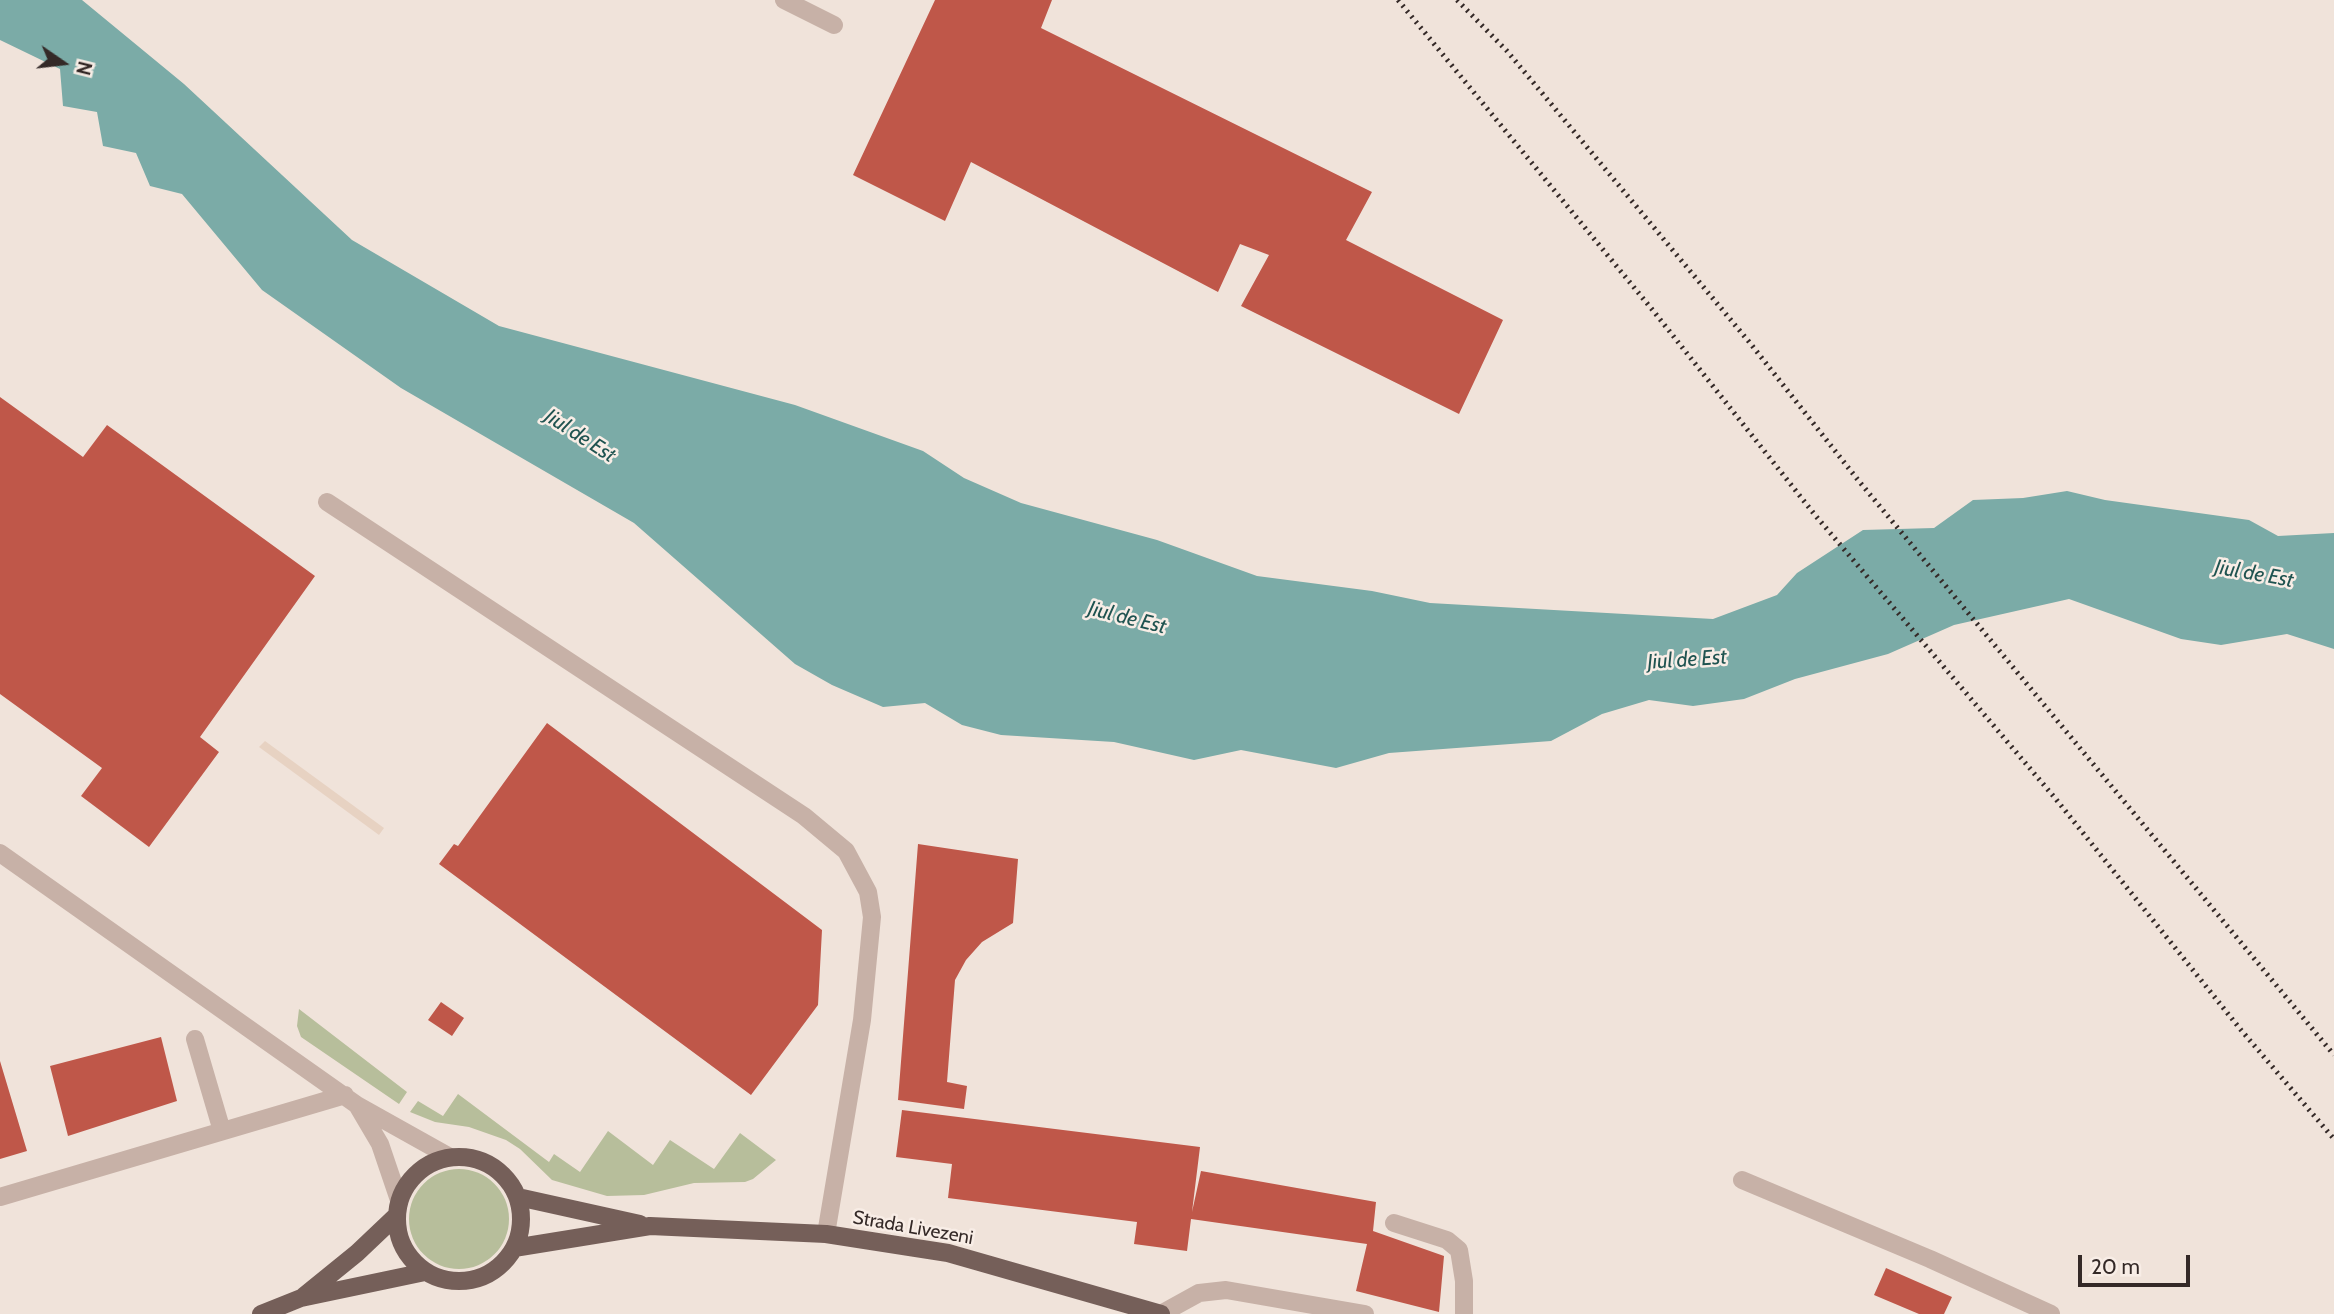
<!DOCTYPE html>
<style>
body{margin:0}
#map{position:relative;width:2334px;height:1314px;overflow:hidden;background:#f0e3da;font-family:Cabin,sans-serif}
canvas{display:block}
.north{position:absolute;left:28px;top:28px;width:70px;height:70px;-webkit-text-stroke:5px #f8ede6;paint-order:stroke;rotate:104deg;font-size:19px;font-weight:700;line-height:28px;text-align:center;color:#342927}
.north::after{content:'';display:block;margin:auto;width:24px;height:32px;background:#342927;clip-path:polygon(50% 0,100% 100%,50% 72%,0 100%)}
.scale{position:absolute;left:2078px;top:1255px;width:112px;height:32px;box-sizing:border-box;border:4px solid #342927;border-top:0;padding-left:9px;font-size:21px;line-height:24px;white-space:nowrap;color:#342927;-webkit-text-stroke:5px #f8ede6;paint-order:stroke}
</style>
<div id="map">
<canvas width="2334" height="1314"></canvas>
<div class="north">N</div>
<div class="scale">20 m</div>
</div>
<script>
const g = document.querySelector('canvas').getContext('2d');
g.lineJoin = 'round';
function fill(path, color) { g.fillStyle = color; g.fill(path, 'evenodd'); }
const toPath = rows => new Path2D(rows.map(r => 'M' + r).join(''));
function trace(path, color, width, dash) { g.strokeStyle = color; g.lineWidth = width; g.lineCap = dash ? 'butt' : 'round'; g.setLineDash(dash || []); g.stroke(path); }
function label(font, color, halo, rows, align = 'center') {
  g.font = font + ' Cabin,sans-serif'; g.lineWidth = 5; g.setLineDash([]); g.textBaseline = 'middle'; g.strokeStyle = halo; g.fillStyle = color; for (const [text, x, y, turn = 0] of rows) {
    g.save(); g.translate(x, y); g.rotate((+turn || 0) * Math.PI / 180); g.textAlign = isNaN(turn) ? turn : align; if (halo) g.strokeText(text, 0, 0); g.fillText(text, 0, 0); g.restore();
  }
}
fill(toPath([
 [299,1009,407,1092,399,1104,301,1037,297,1026],
 [458,1094,549,1162,554,1154,580,1172,608,1131,653,1165,670,1140,714,1169,740,1133,776,1160,753,1179,745,1182,694,1183,644,1195,607,1196,552,1180,520,1149,506,1140,469,1127,435,1122,410,1112,418,1101,443,1116],
 '409 1219a50 50 0 1 1 100 0a50 50 0 1 1-100 0Z'
]), '#b7be9b');
fill(toPath([
 [265,741,384,828,379,835,259,747]
]), '#e7d2c2');
fill(toPath([
 [0,0,82,0,184,84,352,240,499,326,795,405,923,451,964,478,1021,503,1157,540,1257,576,1372,591,1430,603,1713,619,1777,595,1797,573,1863,530,1934,528,1973,500,2023,498,2067,491,2105,500,2249,520,2278,536,2334,533,2334,649,2287,634,2221,645,2181,639,2069,599,1954,625,1888,654,1795,679,1744,699,1693,706,1649,700,1602,714,1551,741,1389,753,1336,768,1241,750,1194,760,1114,742,1001,735,962,725,925,703,883,707,832,685,795,664,634,523,401,388,262,290,182,194,150,186,136,153,103,146,97,112,63,106,60,69,0,40]
]), '#7baba7');
fill(toPath([
 [935,0,1052,0,1041,28,1372,192,1346,240,1503,320,1459,414,1241,306,1269,255,1240,244,1218,292,971,162,945,221,853,175],
 [0,397,83,457,107,425,315,576,200,737,219,752,149,847,81,796,102,768,0,694],
 [547,723,822,930,818,1005,751,1095,439,864,454,844,458,846],
 [918,844,1018,859,1013,923,982,942,966,960,955,980,947,1082,967,1086,964,1109,898,1100],
 [441,1002,464,1018,452,1036,428,1020],
 [161,1037,177,1101,68,1136,50,1066],
 [0,1061,27,1151,0,1159],
 [902,1110,1200,1147,1192,1212,1201,1171,1376,1202,1373,1231,1444,1256,1439,1312,1356,1291,1367,1244,1191,1219,1187,1251,1134,1244,1137,1222,948,1198,952,1164,896,1157],
 [1886,1268,1952,1297,1944,1314,1919,1314,1874,1295]
]), '#bf5749');
trace(toPath([
 [784,0,834,25],
 [327,502,804,816,846,851,868,892,872,917,862,1020,826,1234],
 [0,853,357,1105,450,1157],
 [195,1039,222,1131],
 [357,1105,380,1144,399,1200],
 [1742,1180,1930,1259,2051,1314],
 [0,1197,345,1095],
 [1394,1223,1447,1240,1459,1250,1464,1281,1464,1314],
 [1161,1314,1199,1293,1226,1290,1365,1314]
]), '#c7b1a7', 18);
trace(toPath([
 '397 1219a62 62 0 1 1 124 0a62 62 0 1 1-124 0Z',
 [518,1197,640,1224],
 [514,1248,650,1226,826,1234,948,1253,1161,1314],
 [304,1296,357,1253,396,1216],
 [261,1314,301,1298,425,1272]
]), '#755f59', 18);
trace(toPath([
 [1398,0,1655,313,1815,515,2055,798,2241,1030,2334,1139],
 [1457,0,1507,51,1750,343,1858,480,2334,1055]
]), '#342927', 5, [2, 5]);
label('19px', '#342927', '#f8ede6', [
 ["Strada Livezeni",913,1228,10]
]);
label('italic 21px', '#1f5350', '#f8ede6', [
 ["Jiul de Est",580,436,33],
 ["Jiul de Est",2254,574,10],
 ["Jiul de Est",1127,618,14],
 ["Jiul de Est",1687,660,-4]
]);
</script>
